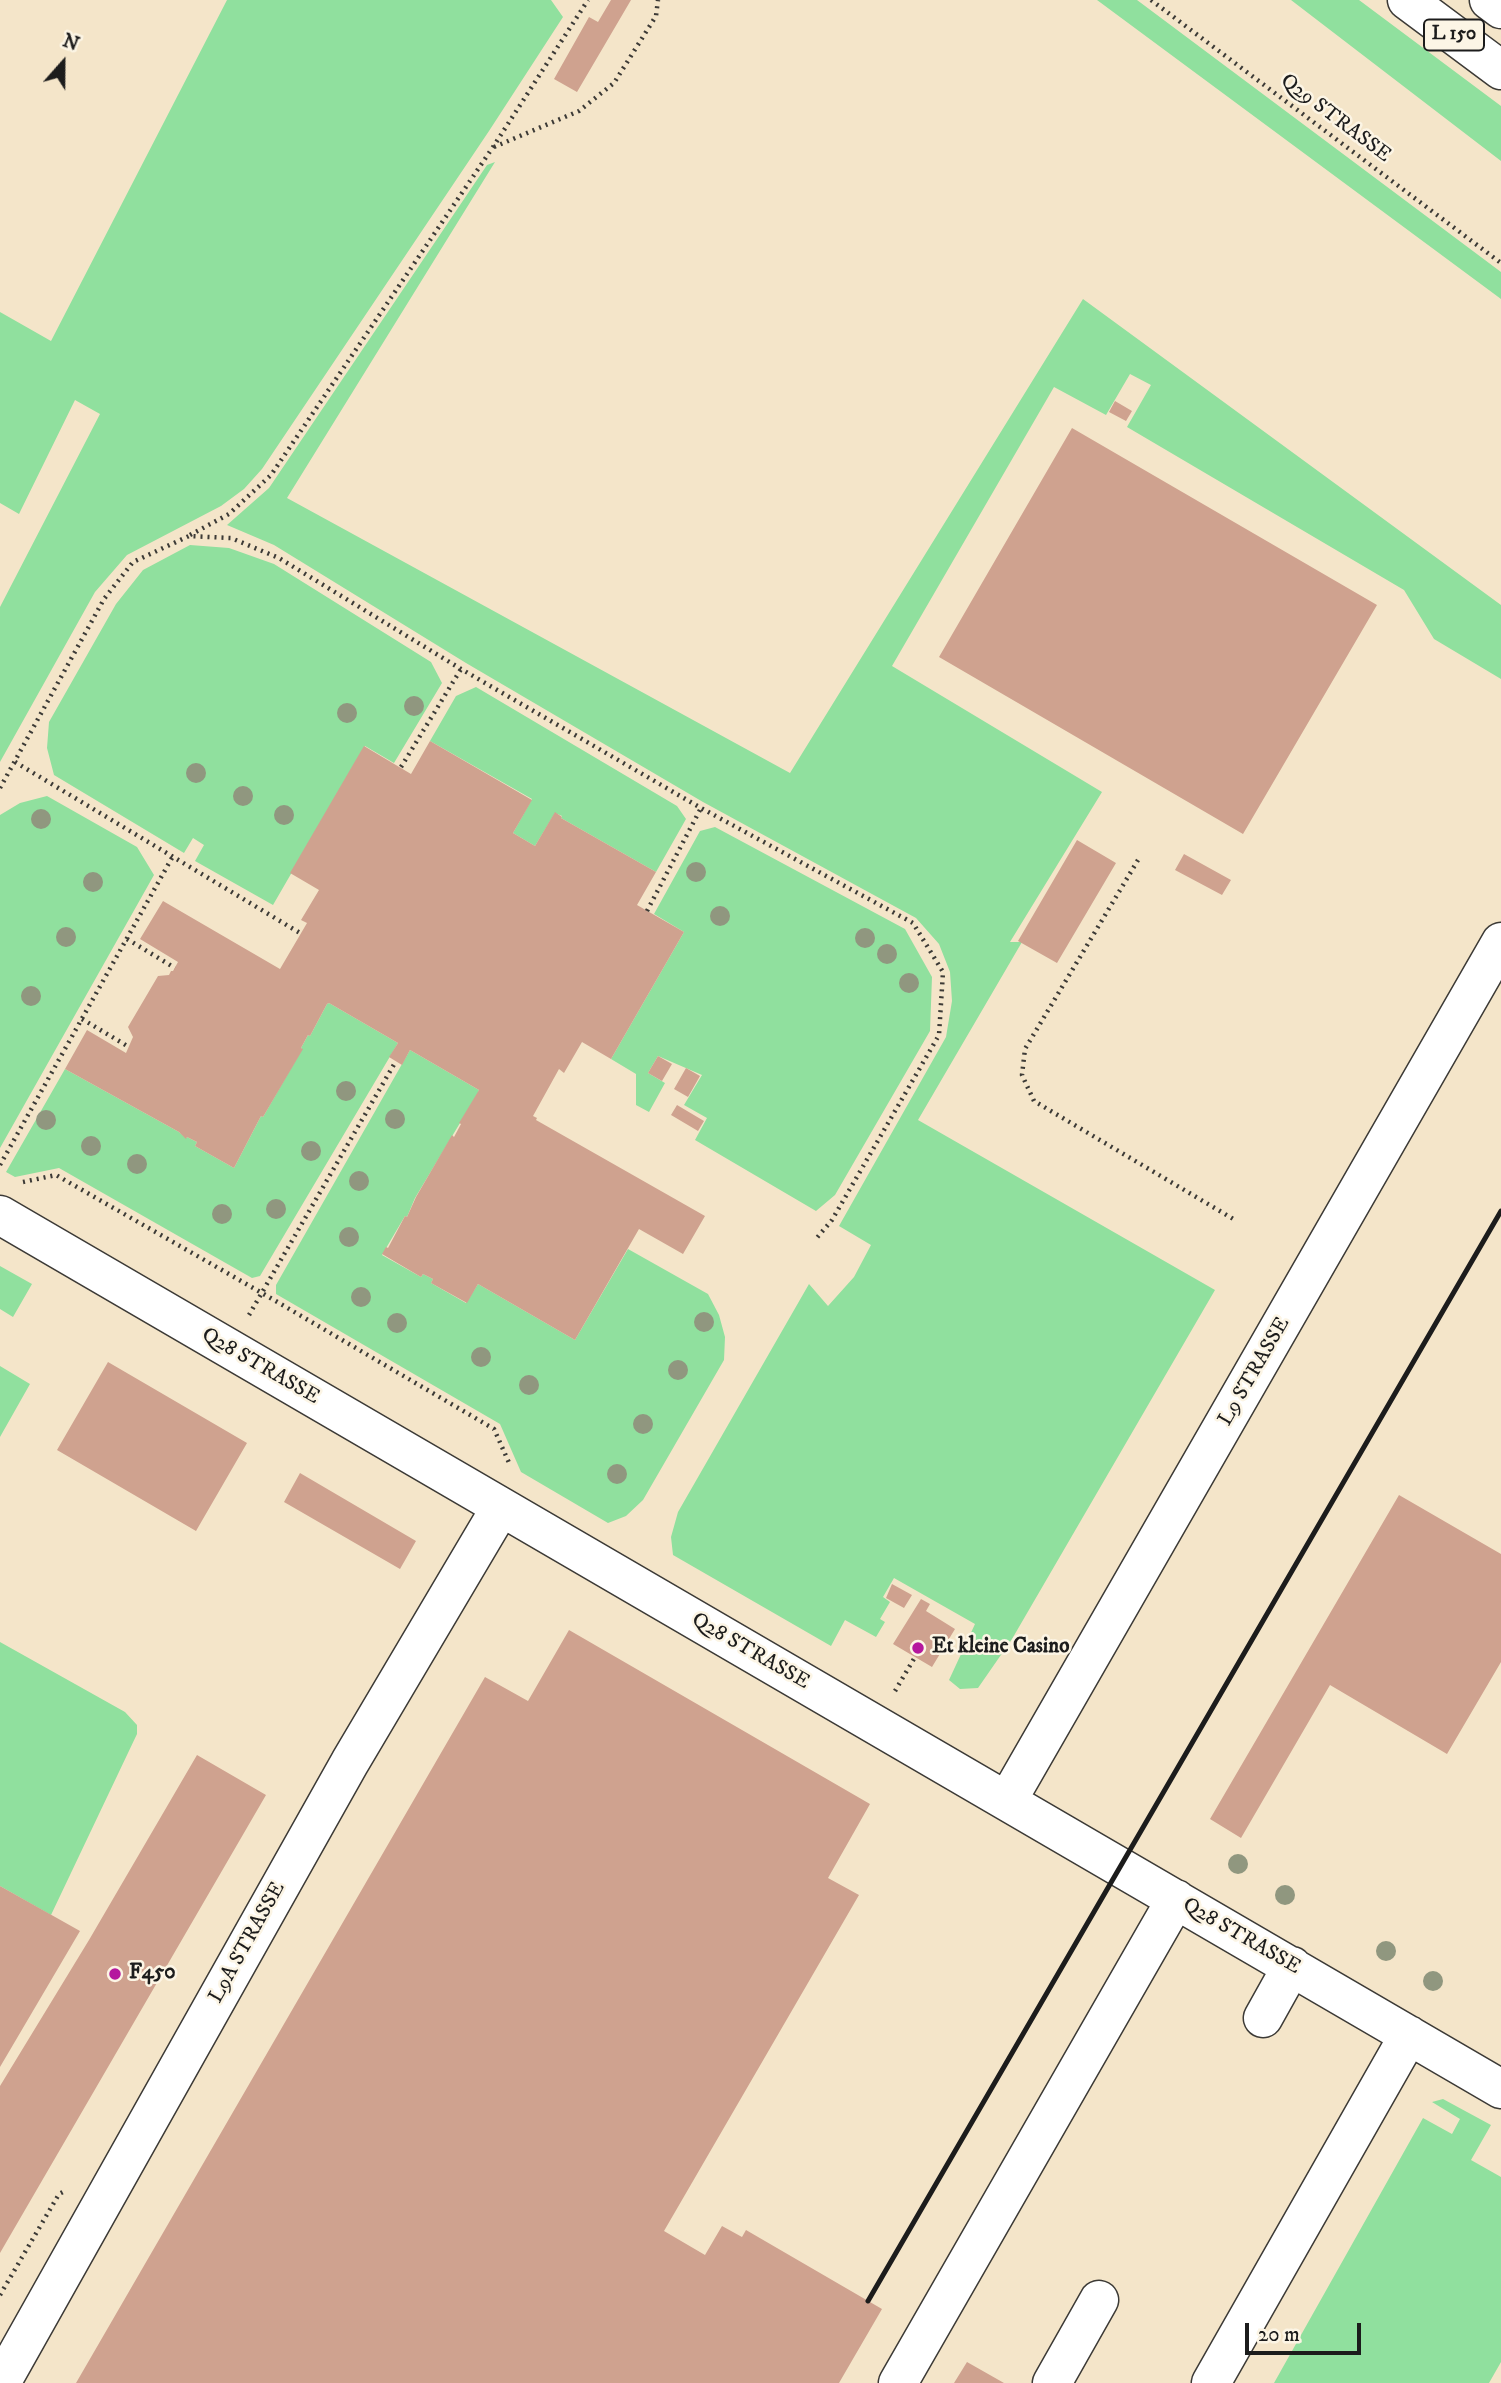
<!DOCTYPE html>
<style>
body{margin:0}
#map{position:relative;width:1501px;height:2383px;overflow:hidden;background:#f4e5c9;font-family:"IM FELL DW Pica",serif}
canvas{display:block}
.north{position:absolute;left:28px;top:28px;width:70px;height:70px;-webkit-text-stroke:5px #fcf5e5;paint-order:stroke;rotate:21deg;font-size:19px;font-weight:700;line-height:28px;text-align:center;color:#1c1c1c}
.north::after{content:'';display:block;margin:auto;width:24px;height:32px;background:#1c1c1c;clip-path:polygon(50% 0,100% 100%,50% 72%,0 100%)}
.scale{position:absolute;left:1245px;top:2323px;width:116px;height:32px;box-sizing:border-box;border:4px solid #1c1c1c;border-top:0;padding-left:9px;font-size:21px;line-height:24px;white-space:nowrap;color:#1c1c1c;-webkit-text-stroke:5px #fcf5e5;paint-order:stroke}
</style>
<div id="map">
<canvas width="1501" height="2383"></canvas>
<div class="north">N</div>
<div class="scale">20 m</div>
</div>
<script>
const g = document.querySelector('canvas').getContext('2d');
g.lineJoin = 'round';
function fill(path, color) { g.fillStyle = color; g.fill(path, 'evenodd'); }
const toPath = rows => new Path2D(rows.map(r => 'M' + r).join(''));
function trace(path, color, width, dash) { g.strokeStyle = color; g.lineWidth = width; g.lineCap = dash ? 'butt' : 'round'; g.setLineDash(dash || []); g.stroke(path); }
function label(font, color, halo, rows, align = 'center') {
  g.font = font + ' "IM FELL DW Pica",serif'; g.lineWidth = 5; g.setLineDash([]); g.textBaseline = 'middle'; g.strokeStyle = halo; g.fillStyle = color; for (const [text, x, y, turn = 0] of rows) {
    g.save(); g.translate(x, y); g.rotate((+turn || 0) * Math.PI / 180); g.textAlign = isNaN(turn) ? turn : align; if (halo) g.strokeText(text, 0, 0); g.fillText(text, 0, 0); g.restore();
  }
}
fill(toPath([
 [227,0,551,0,563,17,489,131,262,469,244,489,221,506,127,555,95,592,0,762,0,607,100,414,75,400,19,514,0,503,0,312,51,341],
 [1097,0,1137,0,1501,272,1501,299],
 [1291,0,1359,0,1501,106,1501,161],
 [495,162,287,498,790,773,1083,299,1501,605,1501,679,1434,639,1404,590,1127,427,1151,385,1130,374,1106,415,1054,387,892,666,1102,792,1010,942,1022,942,918,1120,1215,1290,1012,1639,978,1688,960,1689,949,1680,975,1624,894,1578,883,1597,890,1602,880,1619,885,1622,876,1637,845,1620,831,1646,673,1555,671,1537,678,1512,809,1284,828,1306,854,1277,871,1245,839,1226,946,1037,952,1001,950,972,939,944,916,918,703,802,466,663,274,545,227,525,269,488,487,165],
 [190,545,229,548,274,564,431,662,442,683,394,763,365,746,273,905,195,861,204,845,193,838,184,853,54,775,47,748,49,722,116,604,143,570],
 [476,687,677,806,686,819,656,872,561,818,562,816,555,813,535,846,513,833,532,799,430,741,456,696],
 [47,796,137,847,154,875,0,1148,0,815,20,803],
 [715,827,905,929,932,977,930,1031,835,1195,816,1211,695,1140,707,1118,684,1105,702,1075,658,1056,648,1073,665,1083,649,1112,636,1105,636,1074,611,1059,684,932,654,914,700,831],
 [329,1003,398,1043,260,1276,252,1278,59,1168,15,1177,6,1172,65,1069,179,1132,186,1138,187,1137,197,1142,195,1146,234,1168,261,1116,263,1117,302,1049,301,1048,308,1035,310,1036,327,1004],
 [410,1050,479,1090,478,1093,415,1198,407,1217,405,1216,382,1255,421,1277,423,1274,433,1279,431,1283,466,1303,478,1284,575,1340,628,1249,708,1294,719,1315,725,1337,724,1360,643,1500,626,1516,608,1523,521,1472,500,1424,276,1294,276,1285],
 [0,1266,32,1284,13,1317,0,1309],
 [0,1366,30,1384,0,1437],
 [0,1642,125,1712,137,1725,137,1734,51,1915,0,1886],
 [1443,2099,1491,2125,1471,2160,1501,2177,1501,2362,1489,2383,1274,2383,1423,2118,1452,2134,1460,2119,1432,2102]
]), '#90e09e');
fill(toPath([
 [611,0,631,0,577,92,554,79,589,17,598,22],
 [1115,401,1132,411,1126,421,1109,412],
 [1072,428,1377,605,1243,834,939,657],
 [430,741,532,800,513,833,535,846,555,812,562,817,561,818,656,872,637,905,684,932,611,1059,582,1042,564,1073,559,1069,533,1116,537,1118,536,1120,705,1216,683,1254,639,1229,575,1340,478,1284,467,1303,431,1283,433,1279,423,1274,421,1277,382,1254,386,1247,388,1248,405,1216,407,1217,416,1197,452,1135,454,1137,461,1124,459,1123,479,1090,410,1050,402,1065,389,1057,398,1043,329,1003,327,1004,310,1036,308,1035,301,1048,303,1049,263,1117,261,1116,234,1168,195,1146,197,1142,187,1137,186,1139,179,1132,65,1069,87,1030,126,1053,133,1037,128,1027,158,976,169,975,171,971,173,971,178,962,140,939,163,901,280,969,307,923,301,920,319,890,290,873,361,751,364,746,411,774],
 [1077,840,1116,863,1057,963,1018,941],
 [1184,854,1231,880,1222,895,1175,870],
 [658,1056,672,1064,662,1081,648,1073],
 [686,1068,700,1076,688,1097,674,1089],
 [677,1105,704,1121,698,1131,671,1115],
 [108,1362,247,1443,196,1531,57,1450],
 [300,1473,416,1541,400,1569,284,1502],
 [1399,1495,1501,1554,1501,1662,1447,1754,1330,1685,1241,1838,1210,1819],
 [892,1584,912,1595,904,1608,886,1598],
 [921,1599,930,1604,926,1611,955,1629,932,1667,893,1644],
 [569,1630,870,1804,828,1878,859,1895,664,2231,705,2255,722,2226,742,2237,746,2230,882,2309,839,2383,76,2383,485,1677,528,1701],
 [197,1755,266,1795,0,2253,0,2086,89,1940],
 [0,1886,80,1931,0,2067],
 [967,2362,1004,2383,954,2383]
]), '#cfa28f');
const minor = toPath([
 [0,1215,1501,2089],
 [1007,1801,1501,942],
 [1263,2018,1292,1966],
 [1,2383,350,1762,501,1507],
 [898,2383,1176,1899],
 [1052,2383,1099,2300],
 [1211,2383,1409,2035]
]);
const highway = toPath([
 [1407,0,1501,70],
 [1489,0,1501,9]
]);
trace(minor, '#3c3a36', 41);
trace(highway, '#3c3a36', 41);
trace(toPath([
 [1151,0,1501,263],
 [494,147,579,111,614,83,656,16,658,0],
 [190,535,229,514,271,475,493,147,588,0],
 [15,762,300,933],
 [401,767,461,669],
 [0,788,104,599,133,562,189,536,231,538,279,558,461,669,701,808,913,923,943,972,939,1035,832,1220,815,1240],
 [1138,860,1025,1049,1022,1075,1034,1101,1235,1220],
 [647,911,701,808],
 [127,939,175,968],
 [82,1019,129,1047],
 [0,1165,173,856],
 [23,1182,56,1175,262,1293,494,1429,510,1465],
 [249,1315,396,1061],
 [895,1691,915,1657],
 [0,2295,59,2194,63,2192]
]), '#3c3a36', 4.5, [2, 5]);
trace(minor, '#fff', 38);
trace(highway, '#fff', 38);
trace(toPath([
 [868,2301,1501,1211]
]), '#1c1c1c', 5);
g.fillStyle = '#90977f';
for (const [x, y] of [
 [414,706],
 [347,713],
 [196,773],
 [243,796],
 [284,815],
 [41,819],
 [696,872],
 [93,882],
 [720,916],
 [66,937],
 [865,938],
 [887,954],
 [909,983],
 [31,996],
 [346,1091],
 [395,1119],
 [46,1120],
 [91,1146],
 [311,1151],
 [137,1164],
 [359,1181],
 [276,1209],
 [222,1214],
 [349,1237],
 [361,1297],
 [704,1322],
 [397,1323],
 [481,1357],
 [678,1370],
 [529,1385],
 [643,1424],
 [617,1474],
 [1238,1864],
 [1285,1895],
 [1386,1951],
 [1433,1981]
]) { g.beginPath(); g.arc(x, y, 10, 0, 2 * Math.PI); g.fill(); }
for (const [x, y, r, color] of [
 [918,1648,7,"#b5179e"],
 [115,1974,7,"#b5179e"]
]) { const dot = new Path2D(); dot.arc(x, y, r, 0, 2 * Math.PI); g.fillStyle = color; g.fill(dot); trace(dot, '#fcf5e5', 2.5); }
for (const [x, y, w] of [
 [1454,35,60]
]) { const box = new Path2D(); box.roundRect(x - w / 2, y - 15.5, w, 31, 5); g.fillStyle = '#fcf5e5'; g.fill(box); trace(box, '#1c1c1c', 2); }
label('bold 19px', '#1c1c1c', null, [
 ["L 150",1454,35]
]);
label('21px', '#1c1c1c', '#fcf5e5', [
 ["Q29 STRASSE",1335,119,37],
 ["Q28 STRASSE",260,1367,30],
 ["L9 STRASSE",1255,1372,-60],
 ["Q28 STRASSE",750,1652,30],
 ["Q28 STRASSE",1241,1937,30],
 ["L9A STRASSE",248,1943,-61]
]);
label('bold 21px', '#1c1c1c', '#fcf5e5', [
 ["Et kleine Casino",932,1648],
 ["F450",129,1974]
], 'left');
</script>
